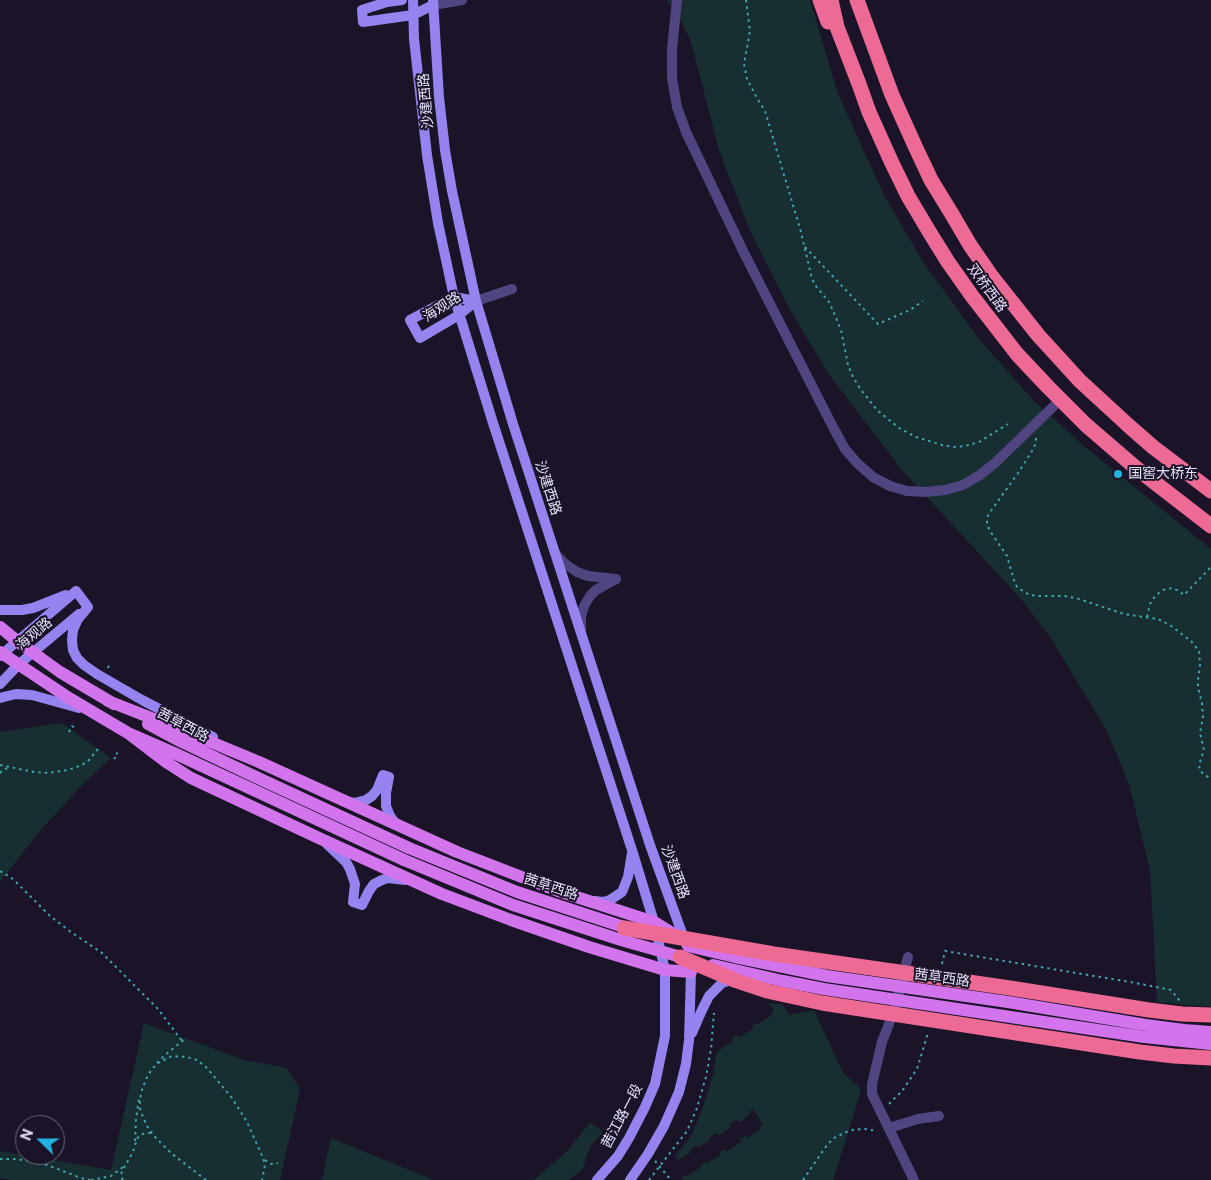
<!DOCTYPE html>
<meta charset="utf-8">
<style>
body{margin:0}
#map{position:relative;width:1211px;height:1180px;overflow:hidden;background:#1b1428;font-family:"Public Sans",sans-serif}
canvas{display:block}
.north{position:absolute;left:15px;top:1115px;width:50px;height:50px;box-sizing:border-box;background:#1b1428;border:1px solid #6d667c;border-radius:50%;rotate:292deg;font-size:14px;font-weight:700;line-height:20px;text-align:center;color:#e7e0fb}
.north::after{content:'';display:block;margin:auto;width:18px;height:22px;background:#24b2e2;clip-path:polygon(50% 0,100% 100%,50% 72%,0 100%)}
</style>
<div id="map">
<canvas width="1211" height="1180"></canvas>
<div class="north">N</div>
</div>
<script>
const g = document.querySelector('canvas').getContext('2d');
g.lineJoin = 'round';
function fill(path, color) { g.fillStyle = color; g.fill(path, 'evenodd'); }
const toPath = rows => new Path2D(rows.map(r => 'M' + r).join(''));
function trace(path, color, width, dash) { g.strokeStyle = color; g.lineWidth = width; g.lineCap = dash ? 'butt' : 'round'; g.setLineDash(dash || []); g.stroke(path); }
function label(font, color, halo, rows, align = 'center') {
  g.font = font + ' "Public Sans","Noto Sans SC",sans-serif'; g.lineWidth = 4; g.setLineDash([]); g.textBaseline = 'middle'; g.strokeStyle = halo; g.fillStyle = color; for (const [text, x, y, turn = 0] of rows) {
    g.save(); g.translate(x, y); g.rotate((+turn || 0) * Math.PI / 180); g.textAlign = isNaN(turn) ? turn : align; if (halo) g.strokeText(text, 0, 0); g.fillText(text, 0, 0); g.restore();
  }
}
fill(toPath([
 [667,0,810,0,838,94,885,197,923,262,979,339,1033,400,1085,447,1211,549,1211,1007,1157,1002,1150,870,1129,784,1107,731,1050,637,1021,599,902,470,830,376,791,312,750,231,719,150,691,42,682,23],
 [62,723,111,758,81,786,38,833,0,882,0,732],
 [768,1003,783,1005,789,1015,814,1010,843,1073,861,1089,857,1104,833,1180,683,1180,682,1176,685,1175,687,1176,701,1167,700,1165,705,1162,707,1163,721,1155,720,1152,725,1149,727,1151,741,1142,740,1139,745,1136,747,1138,761,1129,760,1126,763,1124,753,1109,749,1112,750,1114,740,1122,736,1120,729,1125,730,1127,719,1135,716,1133,709,1138,710,1140,699,1147,696,1146,689,1150,690,1153,678,1160,675,1156,691,1136,702,1110,713,1075,717,1052,733,1041,732,1039,736,1035,739,1037,753,1029,752,1026,756,1023,759,1024,772,1015,772,1012,774,1010],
 [144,1023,244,1060,287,1068,300,1089,280,1180,15,1180,0,1178,0,1151,111,1170],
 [590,1123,603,1132,590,1146,583,1169,568,1180,534,1180,567,1151],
 [331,1138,431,1179,430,1180,322,1180]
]), '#182f32');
trace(toPath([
 [746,0,750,31,744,64,747,79,757,98,765,111,801,232,812,279,815,285,829,302,834,313,841,330,848,365,853,377,861,390,877,410,899,428,916,437,942,445,953,447,965,446,979,442,1008,424],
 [805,247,878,324,910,310,923,301],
 [1036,438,1036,443,1032,451,1018,473,988,515,987,520,987,524,990,531,1007,556,1014,580,1017,587,1023,591,1030,595,1038,596,1065,596,1079,599,1124,614,1158,619,1170,625,1192,642,1199,651,1200,665,1198,680,1198,687,1202,703,1203,717,1200,733,1204,750,1199,765,1200,771,1206,776,1211,778],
 [1147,617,1150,604,1155,596,1163,590,1172,588,1179,591,1184,595,1211,567],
 [108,668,110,662],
 [69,732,72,726,75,728],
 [114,759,118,754,116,753],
 [0,765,34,772,48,773,68,770,82,765,89,760,98,749],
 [0,773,4,769,11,768],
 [0,871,13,879,50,916,71,932,102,953,158,1009,182,1041],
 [942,964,945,951,1130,982,1171,990,1180,1001],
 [157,1063,165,1055,186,1038],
 [889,1104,902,1091,917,1069,928,1033],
 [135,1141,136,1120,139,1098],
 [0,1159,16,1159,34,1162,47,1165,81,1178,90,1180],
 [265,1160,271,1164,278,1163],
 [655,1161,671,1180],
 [91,1180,111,1176,123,1167],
 [123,1180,121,1176,122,1171,133,1152,137,1139,139,1136,145,1133,151,1133],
 [206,1180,171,1153,154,1136,147,1126,143,1117,140,1109,140,1099,142,1090,146,1079,152,1069,158,1063,172,1056,187,1057,197,1060,207,1068,232,1098,247,1122,263,1158,265,1165,262,1180],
 [649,1180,687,1131,697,1108,706,1077,711,1049,714,1013],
 [803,1180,827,1145,834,1138,844,1133,852,1130,865,1129,877,1131]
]), '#41a4ae', 2, [2.5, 4]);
trace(toPath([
 [677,0,672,49,672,78,677,107,686,132,744,253,834,429,845,449,857,463,873,477,890,486,907,491,926,492,945,490,963,485,980,475,995,463,1060,400],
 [433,5,462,0],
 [476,301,512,289],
 [555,553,564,563,577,572,588,576,616,579],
 [581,630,581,617,584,606,590,596,596,590,616,579],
 [908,957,894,1011,882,1042,872,1084,872,1094,914,1180],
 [889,1128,918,1119,939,1116]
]), '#514581', 10);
trace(toPath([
 [402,0,387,2,362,10,363,22,413,15,433,5],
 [413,0,414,39,427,155,438,223,454,297,493,423,632,850,654,922,665,970,665,1036,655,1084,645,1107,629,1138,618,1156,597,1180],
 [433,0,439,97,445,150,452,191,476,301,513,424,581,633,650,845,686,944],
 [454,297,476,301,459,315,420,338,410,320,454,297],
 [76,591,88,607],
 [88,607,78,619,73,630,72,640,73,650,77,658,84,665,97,674,142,700,213,737],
 [0,610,22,610,33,608,66,595],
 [0,656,76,591],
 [0,684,18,665,79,614],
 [0,698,16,694,32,695,79,708],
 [349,802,354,803,366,800,372,796,377,790,383,775,389,777,386,793,386,806,390,816,395,823,398,825],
 [327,844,346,862,350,869,355,884,353,902,362,905,369,891,374,884,382,880,388,878,405,880],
 [595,901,603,902,610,900,622,892,628,877,632,853],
 [692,1033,702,1010,709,996,722,983,735,979],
 [630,1180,648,1154,664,1126,679,1092,686,1064,689,1040,691,972,690,965]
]), '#9683ef', 10);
trace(toPath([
 [0,627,17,641,60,672,114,704],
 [0,652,69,698,128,733,174,753,404,860],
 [108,701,182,730,259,762,457,852,558,891,654,922,677,936],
 [148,724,176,739,258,778,409,848],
 [128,733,166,762,191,778,321,839,442,894,511,920,589,947,665,970,691,972]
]), '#d275ed', 12);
trace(toPath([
 [820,0,828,22],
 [831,0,837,27,859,84,869,112,891,161,908,196,930,233,948,262,972,296,1017,354,1048,387,1086,425,1136,468,1211,526],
 [857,0,892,95,915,146,931,180,953,216,970,245,992,277,1038,335,1080,381,1129,426,1153,447,1211,491]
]), '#ec6a94', 15);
trace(toPath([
 [409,848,517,892,633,930],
 [404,860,513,905,621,940,688,959],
 [688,946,735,957,827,976,1008,1002,1146,1025,1184,1030,1211,1032],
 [713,965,783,981,824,989,1144,1037,1211,1044]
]), '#d275ed', 12);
trace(toPath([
 [624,928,774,954,1010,988,1149,1010,1182,1014,1211,1015],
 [680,957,737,981,767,991,822,1003,1140,1052,1174,1056,1211,1058]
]), '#ec6a94', 15);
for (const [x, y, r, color] of [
 [1118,474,5,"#24b2e2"]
]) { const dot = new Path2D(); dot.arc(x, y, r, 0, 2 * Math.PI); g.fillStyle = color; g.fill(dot); trace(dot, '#1b1428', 2); }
label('14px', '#e7e0fb', '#1b1428', [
 ["沙建西路",426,101,-95],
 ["双桥西路",987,288,54],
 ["海观路",442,307,-33],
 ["沙建西路",548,488,72],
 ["海观路",34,634,-40],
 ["茜草西路",183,725,28],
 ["沙建西路",675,872,70],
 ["茜草西路",551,887,18],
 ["茜草西路",942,978,8],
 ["茜江路一段",622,1116,-62]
]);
label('14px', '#e7e0fb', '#1b1428', [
 ["国窖大桥东",1128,474]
], 'left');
</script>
